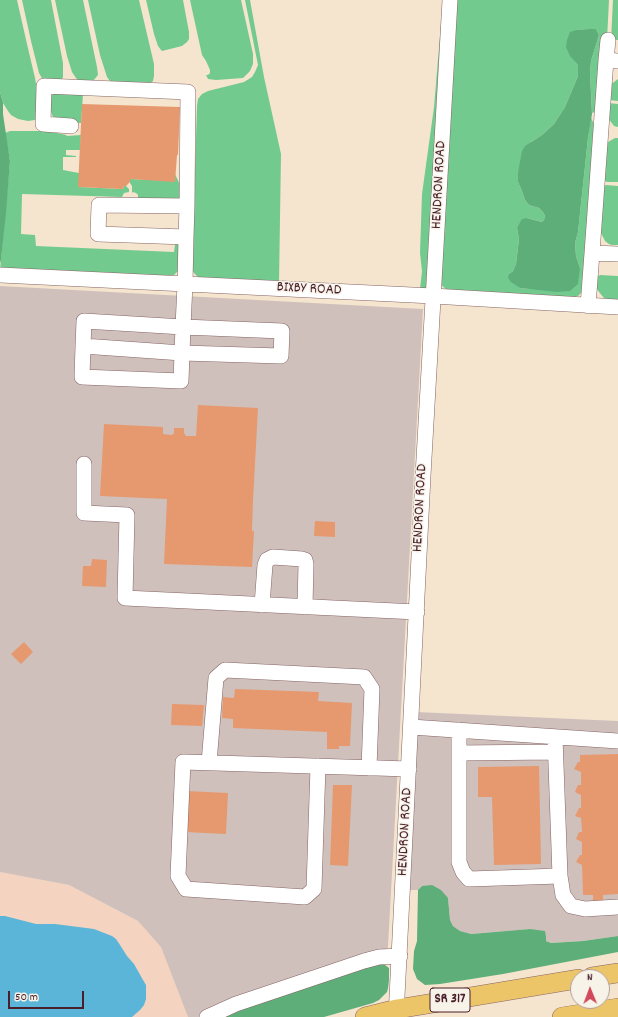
<!DOCTYPE html>
<style>
body{margin:0}
#map{position:relative;width:618px;height:1017px;overflow:hidden;background:#f5e5cf;font-family:Dekko,sans-serif}
canvas{display:block}
.north{position:absolute;left:570px;top:969px;width:40px;height:40px;box-sizing:border-box;background:#f7f3e8;border:1px solid #b29e9c;border-radius:50%;rotate:359deg;font-size:11px;font-weight:700;line-height:16px;text-align:center;color:#4a1f2b}
.north::after{content:'';display:block;margin:auto;width:14px;height:18px;background:#d1495b;clip-path:polygon(50% 0,100% 100%,50% 72%,0 100%)}
.scale{position:absolute;left:8px;top:991px;width:76px;height:18px;box-sizing:border-box;border:2px solid #4a1f2b;border-top:0;padding-left:5px;font-size:12px;line-height:14px;white-space:nowrap;color:#4a1f2b;-webkit-text-stroke:3px #f7f3e8;paint-order:stroke}
</style>
<div id="map">
<canvas width="618" height="1017"></canvas>
<div class="north">N</div>
<div class="scale">50 m</div>
</div>
<script>
const g = document.querySelector('canvas').getContext('2d');
g.lineJoin = 'round';
function fill(path, color) { g.fillStyle = color; g.fill(path, 'evenodd'); }
const toPath = rows => new Path2D(rows.map(r => 'M' + r).join(''));
function trace(path, color, width, dash) { g.strokeStyle = color; g.lineWidth = width; g.lineCap = dash ? 'butt' : 'round'; g.setLineDash(dash || []); g.stroke(path); }
function label(font, color, halo, rows, align = 'center') {
  g.font = font + ' Dekko,sans-serif'; g.lineWidth = 3; g.setLineDash([]); g.textBaseline = 'middle'; g.strokeStyle = halo; g.fillStyle = color; for (const [text, x, y, turn = 0] of rows) {
    g.save(); g.translate(x, y); g.rotate((+turn || 0) * Math.PI / 180); g.textAlign = isNaN(turn) ? turn : align; if (halo) g.strokeText(text, 0, 0); g.fillText(text, 0, 0); g.restore();
  }
}
fill(toPath([
 [0,872,69,885,138,921,161,946,188,1017,0,1017]
]), '#f4d3c0');
fill(toPath([
 [0,286,423,309,388,946,385,965,382,964,222,1017,188,1017,161,947,138,921,69,885,0,872],
 [416,712,618,721,618,936,583,941,551,943,546,941,531,929,470,934,460,931,453,926,450,920,448,898,422,886,418,890,408,890]
]), '#d0c0bc');
fill(toPath([
 [0,0,17,0,27,44,35,78,40,107,39,117,35,120,28,121,18,119,11,115,8,111,3,103,0,92],
 [22,0,51,0,63,63,63,77,61,81,43,80,39,73,31,41],
 [55,0,83,0,97,67,98,75,93,81,79,81,76,78,72,72,67,56],
 [88,0,139,0,154,64,154,76,153,81,148,85,110,81,107,77,100,55],
 [146,0,183,0,189,32,189,39,187,42,182,46,162,51,161,50,158,46,154,34],
 [190,0,241,0,253,54,253,64,250,71,243,78,216,80,208,79,206,75,208,75,210,73,210,70,206,61,202,55],
 [245,0,250,0,264,77,281,154,279,283,199,278,194,273,192,269,197,106,198,99,202,94,208,91,244,82,252,77,255,72,258,65],
 [443,0,428,286,425,288,420,289,422,271,420,253,422,194,434,107],
 [455,0,609,0,607,40,597,111,592,113,590,73,591,61,599,35,596,29,576,30,575,61,578,65,578,76,565,107,554,124,542,135,531,142,518,172,518,182,522,191,525,200,529,205,539,208,543,212,545,216,544,220,542,222,534,220,527,218,517,228,519,239,516,264,513,271,509,274,520,288,531,289,580,268,576,256,575,243,578,232,588,138,591,118,596,128,582,292,578,296,572,298,448,291,439,283],
 [613,0,618,0,618,40,611,40],
 [618,79,618,101,608,100,610,85],
 [54,92,83,94,81,123,67,123,55,119,52,115,49,102,51,97],
 [608,103,618,104,618,127,614,126,608,118],
 [10,131,43,131,57,133,66,135,67,136,81,135,80,150,66,150,66,155,76,156,76,157,63,157,63,170,79,173,79,187,123,189,124,186,126,186,129,189,129,192,124,193,122,197,22,194,21,234,35,235,36,246,174,252,175,245,176,243,179,244,178,271,174,275,168,276,0,270,10,161,5,133],
 [615,138,618,138,618,182,607,182,603,180,607,146,608,142],
 [175,174,181,187,180,197,178,199,138,198,138,195,136,193,133,192,132,193,132,186,130,183,130,179,175,181],
 [606,185,618,186,618,245,612,245,609,244,605,241,601,233,603,186],
 [600,275,618,276,618,302,608,300,604,298,599,292,597,289,597,277]
]), '#73ca8f');
fill(toPath([
 [589,29,596,29,599,35,591,61,590,73,592,114,588,138,578,232,575,243,576,256,580,268,578,284,570,291,557,292,520,288,511,282,508,278,509,274,513,271,516,264,519,239,517,228,522,219,527,218,534,220,542,222,544,220,545,216,543,212,539,208,529,205,525,200,522,191,518,182,518,172,522,151,525,146,542,135,554,124,565,107,578,76,578,65,570,56,566,47,567,40,570,32,576,30],
 [0,92,3,103,3,114,10,161,6,213,1,260,0,263],
 [432,885,441,890,448,898,450,920,453,926,460,931,471,934,530,929,545,931,546,937,546,941,551,943,583,941,618,936,618,952,503,974,440,984,425,985,417,979,413,969,414,951,417,941,418,890,422,886],
 [362,964,382,964,385,965,389,968,389,980,388,988,387,992,379,1000,373,1003,324,1017,222,1017]
]), '#5eae7a');
fill(toPath([
 [0,916,5,916,36,924,55,924,94,929,112,936,116,939,120,945,127,956,134,964,143,980,146,985,146,999,144,1005,140,1010,132,1017,0,1017]
]), '#5bb5d8');
fill(toPath([
 [82,104,180,107,178,155,177,155,175,182,130,179,130,182,126,186,124,186,123,189,78,187],
 [198,405,258,408,253,501,252,531,254,531,252,567,164,564,167,499,100,496,104,424,163,427,163,434,172,435,174,433,174,428,184,428,184,433,186,436,196,436],
 [315,521,335,522,335,537,314,536],
 [92,559,107,560,106,587,82,586,83,566,91,566],
 [24,642,33,652,21,664,11,654],
 [235,689,319,692,318,701,352,703,350,746,339,746,339,749,327,749,327,732,233,728,233,719,222,718,223,697,234,698],
 [172,704,204,705,202,726,171,725],
 [618,754,618,894,603,895,603,902,593,902,593,895,583,895,582,865,576,862,580,855,582,855,582,842,576,839,579,832,582,832,581,818,575,816,579,808,581,808,581,795,575,792,578,785,581,785,581,772,574,769,578,762,580,762,580,755],
 [539,766,541,864,494,865,492,797,478,797,478,767],
 [333,785,352,785,348,866,330,865],
 [187,791,228,793,226,834,185,832]
]), '#e6996e');
const minor = toPath([
 [606,60,608,40],
 [71,126,43,124,44,86,188,92,187,206],
 [592,253,606,60,618,61],
 [0,275,433,296,618,307],
 [588,306,592,253,618,254],
 [83,346,84,321,183,327,282,331,281,356,182,353,83,346,82,377,181,381,182,353,183,327,185,284,186,237,187,206,99,205,98,234,186,237],
 [84,464,84,513,127,515,125,598,417,612],
 [262,605,265,565,267,560,273,557,302,559,305,560,306,564,305,607],
 [411,727,618,741],
 [459,730,459,862,463,872,469,879,560,876,555,737],
 [459,753,555,752],
 [209,763,216,678,225,670,364,677,372,689,369,768],
 [318,766,314,889,305,897,186,889,178,876,183,762,409,769],
 [560,876,563,895,571,906,585,909,618,907],
 [207,1017,236,1004,364,961,379,957,400,956],
 [396,1017,423,476,450,0]
]);
const major = toPath([
 [592,977,618,973],
 [365,1017,397,1009,578,979],
 [562,1017,618,1008]
]);
trace(minor, '#866464', 16);
trace(major, '#866464', 20);
trace(minor, '#fff', 15);
trace(major, '#edc569', 19);
for (const [x, y, w] of [
 [450,1000,40]
]) { const box = new Path2D(); box.roundRect(x - w / 2, y - 12, w, 24, 3); g.fillStyle = '#f7f3e8'; g.fill(box); trace(box, '#4a1f2b', 1); }
label('bold 14px', '#4a1f2b', null, [
 ["SR 317",450,1000]
]);
label('15px', '#4a1f2b', '#f7f3e8', [
 ["HENDRON ROAD",440,185,-87],
 ["BIXBY ROAD",309,290,3],
 ["HENDRON ROAD",421,508,-87],
 ["HENDRON ROAD",406,832,-87]
]);
</script>
